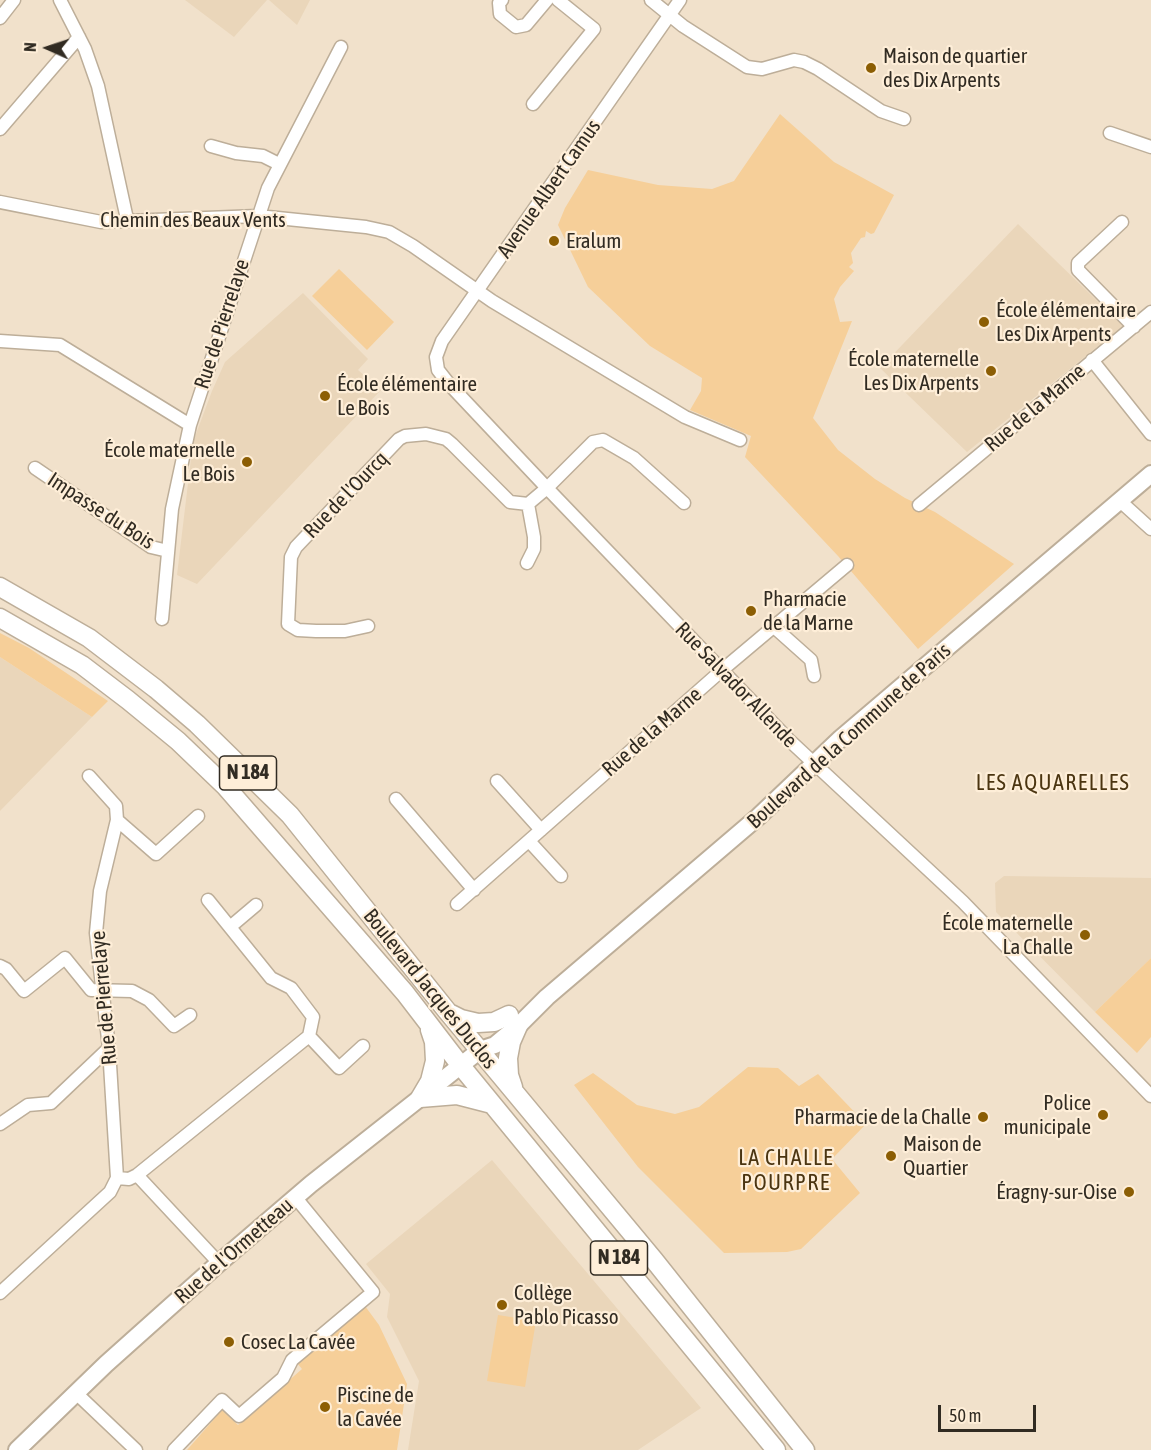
<!DOCTYPE html>
<meta charset="utf-8">
<style>
body{margin:0}
#map{position:relative;width:1151px;height:1450px;overflow:hidden;background:#f1e1cb;font-family:"Asap Condensed",sans-serif}
canvas{display:block}
.north{position:absolute;left:18px;top:18px;width:60px;height:60px;-webkit-text-stroke:4px #feeed8;paint-order:stroke;rotate:273deg;font-size:16px;font-weight:700;line-height:24px;text-align:center;color:#312b22}
.north::after{content:'';display:block;margin:auto;width:21px;height:27px;background:#312b22;clip-path:polygon(50% 0,100% 100%,50% 72%,0 100%)}
.scale{position:absolute;left:938px;top:1405px;width:98px;height:27px;box-sizing:border-box;border:3px solid #312b22;border-top:0;padding-left:8px;font-size:18px;line-height:21px;white-space:nowrap;color:#312b22;-webkit-text-stroke:4px #feeed8;paint-order:stroke}
</style>
<div id="map">
<canvas width="1151" height="1450"></canvas>
<div class="north">N</div>
<div class="scale">50 m</div>
</div>
<script>
const g = document.querySelector('canvas').getContext('2d');
g.lineJoin = 'round';
function fill(path, color) { g.fillStyle = color; g.fill(path, 'evenodd'); }
const toPath = rows => new Path2D(rows.map(r => 'M' + r).join(''));
function trace(path, color, width, dash) { g.strokeStyle = color; g.lineWidth = width; g.lineCap = dash ? 'butt' : 'round'; g.setLineDash(dash || []); g.stroke(path); }
function label(font, color, halo, rows, align = 'center') {
  g.font = font + ' "Asap Condensed",sans-serif'; g.lineWidth = 4.5; g.setLineDash([]); g.textBaseline = 'middle'; g.strokeStyle = halo; g.fillStyle = color; for (const [text, x, y, turn = 0] of rows) {
    g.save(); g.translate(x, y); g.rotate((+turn || 0) * Math.PI / 180); g.textAlign = isNaN(turn) ? turn : align; if (halo) g.strokeText(text, 0, 0); g.fillText(text, 0, 0); g.restore();
  }
}
fill(toPath([
 [185,0,267,0,234,37],
 [269,0,310,0,297,25],
 [1018,224,1123,326,967,452,880,368],
 [303,293,368,359,358,370,381,390,197,584,177,575,193,442,212,391,225,362],
 [0,657,92,717,0,811],
 [1004,876,1151,878,1151,958,1095,1012,996,912,995,883],
 [492,1160,701,1408,638,1450,408,1450,419,1381,387,1317,390,1294,366,1264]
]), '#ead6ba');
fill(toPath([
 [780,114,834,162,894,195,874,233,871,234,866,231,865,237,861,238,851,253,853,263,849,267,854,271,840,287,834,299,840,322,852,321,813,418,838,450,875,479,905,498,935,512,1014,564,918,649,838,556,745,457,751,436,690,410,701,391,702,378,650,346,588,287,558,225,565,208,588,170,658,185,712,189,734,181],
 [339,269,394,322,367,350,312,296],
 [0,633,29,648,108,701,92,717,0,657],
 [1151,958,1151,1037,1137,1053,1095,1012],
 [748,1067,778,1068,799,1086,818,1074,866,1124,832,1159,860,1193,801,1249,787,1252,724,1253,638,1167,574,1085,593,1073,637,1105,675,1114,699,1107],
 [365,1306,379,1325,407,1384,397,1450,187,1450,222,1410,238,1425,302,1369,297,1363],
 [498,1315,536,1321,525,1387,487,1381]
]), '#f6cf99');
const street = toPath([
 [60,0,85,49,98,86,127,219],
 [502,0,499,3,500,14,516,27,526,25,547,0],
 [651,0,683,26,747,67,762,69,794,60,804,62,818,69,881,111,904,119],
 [680,0,442,341,436,357,438,370,449,384,547,488,789,740,963,902,1151,1096],
 [0,18,14,0],
 [533,104,594,29,558,0],
 [0,129,79,37],
 [1110,133,1151,147],
 [211,146,236,153,263,156,279,164],
 [0,202,101,222,258,216,366,227,389,232,413,246,492,301,685,417,740,440],
 [1122,222,1078,263,1078,270,1134,327],
 [0,341,60,345,190,425],
 [1092,360,1151,434],
 [35,468,151,547,168,551],
 [1120,501,1151,529],
 [528,504,547,488,593,442,603,440,634,458,684,503],
 [919,505,1151,312],
 [162,619,172,509,190,425,268,188,341,47],
 [368,626,345,631,316,631,298,630,288,624,291,557,296,547,399,439,405,436,426,434,446,439,452,444,510,502,528,504,534,537,534,549,527,563],
 [774,627,811,660,814,676],
 [89,776,116,806,117,820,156,854,198,816],
 [497,781,541,830],
 [396,799,474,890],
 [529,841,561,876],
 [208,900,271,978,291,988,313,1017,309,1036,339,1068,363,1046],
 [457,904,721,671,847,565],
 [230,927,256,905],
 [0,966,6,969,24,991,65,958,91,990,132,991,149,1000,174,1026,190,1015],
 [0,1124,28,1105,51,1103,109,1048],
 [137,1175,219,1263],
 [117,1178,109,1048,96,933,100,891,117,820],
 [0,1293,98,1203,110,1192,117,1178,129,1179,137,1175,309,1036],
 [76,1393,136,1450],
 [174,1450,222,1400,239,1416,283,1378,292,1360,373,1292,296,1198]
]);
const secondary = toPath([
 [17,1450,106,1364,219,1263,311,1184,420,1098,480,1050,495,1045,518,1026,547,997,758,817,841,738,1151,474]
]);
const primary = toPath([
 [0,587,89,638,156,689,197,724,290,815,447,1011,654,1260,805,1450],
 [0,618,82,665,128,700,178,741,226,787,405,993,461,1066,776,1450],
 [451,1014,461,1019,478,1023,494,1022,509,1015],
 [513,1087,509,1075,508,1058,511,1042,518,1026],
 [420,1098,430,1081,435,1061,434,1042,430,1030],
 [420,1098,457,1095,492,1104]
]);
trace(street, '#bdae99', 15);
trace(secondary, '#bdae99', 20);
trace(primary, '#bdae99', 21);
trace(street, '#fff', 12);
trace(secondary, '#fff', 16);
trace(primary, '#fff', 18);
for (const [x, y, r, color] of [
 [871,68,6,"#8c5e04"],
 [554,241,6,"#8c5e04"],
 [984,322,6,"#8c5e04"],
 [991,371,6,"#8c5e04"],
 [325,396,6,"#8c5e04"],
 [247,462,6,"#8c5e04"],
 [751,611,6,"#8c5e04"],
 [1085,935,6,"#8c5e04"],
 [1103,1115,6,"#8c5e04"],
 [983,1117,6,"#8c5e04"],
 [891,1156,6,"#8c5e04"],
 [1129,1192,6,"#8c5e04"],
 [502,1305,6,"#8c5e04"],
 [229,1342,6,"#8c5e04"],
 [325,1407,6,"#8c5e04"]
]) { const dot = new Path2D(); dot.arc(x, y, r, 0, 2 * Math.PI); g.fillStyle = color; g.fill(dot); trace(dot, '#feeed8', 2); }
for (const [x, y, w] of [
 [248,773,57],
 [619,1258,57]
]) { const box = new Path2D(); box.roundRect(x - w / 2, y - 17, w, 34, 4.5); g.fillStyle = '#feeed8'; g.fill(box); trace(box, '#312b22', 1.5); }
label('bold 20px', '#312b22', null, [
 ["N 184",248,773],
 ["N 184",619,1258]
]);
label('21px', '#312b22', '#feeed8', [
 ["Maison de quartier",883,56],
 ["des Dix Arpents",883,80],
 ["Eralum",566,241],
 ["École élémentaire",996,310],
 ["Les Dix Arpents",996,334],
 ["École maternelle",979,359,"right"],
 ["Les Dix Arpents",979,383,"right"],
 ["École élémentaire",337,384],
 ["Le Bois",337,408],
 ["École maternelle",235,450,"right"],
 ["Le Bois",235,474,"right"],
 ["Pharmacie",763,599],
 ["de la Marne",763,623],
 ["École maternelle",1073,923,"right"],
 ["La Challe",1073,947,"right"],
 ["Police",1091,1103,"right"],
 ["municipale",1091,1127,"right"],
 ["Pharmacie de la Challe",971,1117,"right"],
 ["Maison de",903,1144],
 ["Quartier",903,1168],
 ["Éragny-sur-Oise",1117,1192,"right"],
 ["Collège",514,1293],
 ["Pablo Picasso",514,1317],
 ["Cosec La Cavée",241,1342],
 ["Piscine de",337,1395],
 ["la Cavée",337,1419]
], 'left');
label('21px', '#312b22', '#feeed8', [
 ["Avenue Albert Camus",549,189,-55],
 ["Chemin des Beaux Vents",193,220],
 ["Rue de Pierrelaye",222,324,-72],
 ["Rue de la Marne",1035,408,-40],
 ["Rue de l'Ourcq",346,495,-46],
 ["Impasse du Bois",101,511,33],
 ["Rue Salvador Allende",736,685,46],
 ["Rue de la Marne",652,732,-41],
 ["Boulevard de la Commune de Paris",849,736,-42],
 ["Boulevard Jacques Duclos",430,989,51],
 ["Rue de Pierrelaye",104,998,-95],
 ["Rue de l'Ormetteau",234,1251,-41]
]);
g.letterSpacing = '1.5px';
label('22px', '#4b3511', '#feeed8', [
 ["LES AQUARELLES",1053,783],
 ["LA CHALLE",786,1158],
 ["POURPRE",786,1183]
]);
g.letterSpacing = '0px';
</script>
